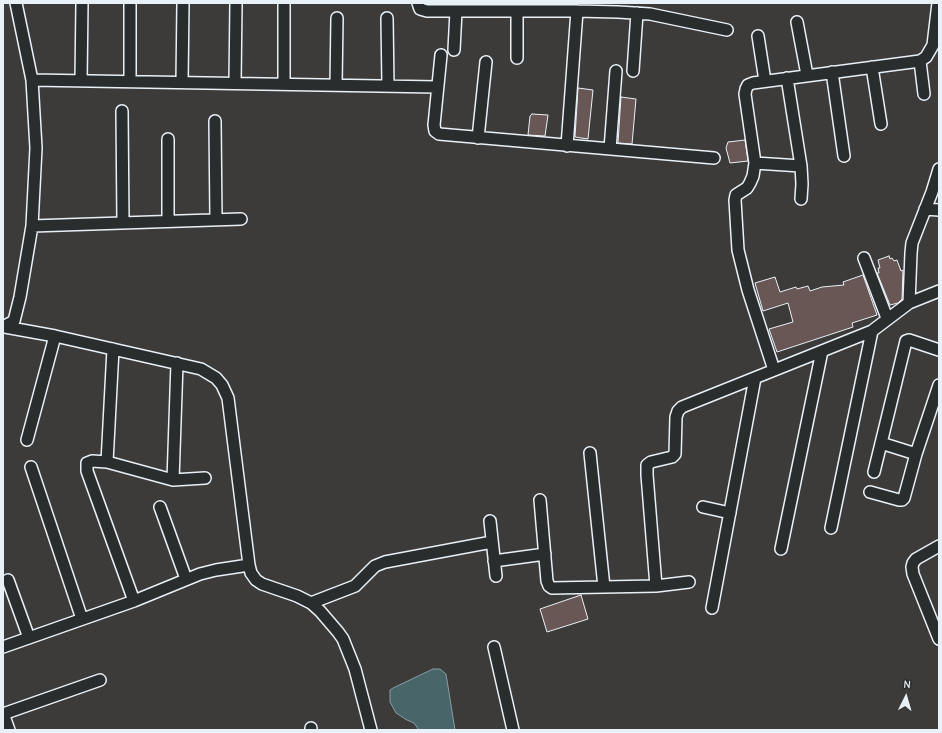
<!DOCTYPE html>
<style>
body{margin:0}
#map{position:relative;width:942px;height:733px;overflow:hidden;background:#3d3a3a;font-family:"Comic Neue",sans-serif}
canvas{display:block}
.frame{position:absolute;inset:0;border:4px solid #e8f1f8;pointer-events:none}
.north{position:absolute;left:886px;top:677px;width:40px;height:40px;-webkit-text-stroke:3px #2a2d2e;paint-order:stroke;rotate:5deg;font-size:11px;font-weight:700;line-height:16px;text-align:center;color:#e8f1f8}
.north::after{content:'';display:block;margin:auto;width:14px;height:18px;background:#e8f1f8;clip-path:polygon(50% 0,100% 100%,50% 72%,0 100%)}
</style>
<div id="map">
<canvas width="942" height="733"></canvas>
<div class="frame"></div>
<div class="north">N</div>
</div>
<script>
const g = document.querySelector('canvas').getContext('2d');
g.lineJoin = 'round';
function fill(path, color) { g.fillStyle = color; g.fill(path, 'evenodd'); }
const toPath = rows => new Path2D(rows.map(r => 'M' + r).join(''));
function trace(path, color, width, dash) { g.strokeStyle = color; g.lineWidth = width; g.lineCap = dash ? 'butt' : 'round'; g.setLineDash(dash || []); g.stroke(path); }
const water = toPath([
 [433,669,440,669,446,674,455,730,419,730,414,723,407,720,396,713,390,702,390,690,393,688,433,669]
]);
fill(water, '#48666a');
trace(water, '#889ea3', 1);
const building = toPath([
 [578,88,593,90,588,139,575,137,578,88],
 [621,97,636,99,632,144,618,143,621,97],
 [532,114,548,115,545,136,528,135,530,116,532,114],
 [745,140,748,161,730,163,726,148,728,142,745,140],
 [889,256,890,259,892,258,894,261,897,260,901,271,903,270,902,299,898,303,890,305,877,273,879,273,878,268,880,268,878,260,889,256],
 [863,275,877,315,852,323,853,327,777,352,769,329,793,322,788,303,763,311,755,283,775,277,780,292,796,287,797,289,808,286,810,291,822,287,844,285,843,282,863,275],
 [581,595,588,619,547,632,540,609,581,595]
]);
fill(building, '#695756');
trace(building, '#e8f1f8', 1);
const minor = toPath([
 [284,3,284,84],
 [418,3,420,9,427,11,577,11,618,12,650,14,727,30],
 [387,18,388,86],
 [797,22,807,75],
 [758,36,765,81],
 [454,50,456,11],
 [441,55,434,125,435,131,439,134,714,158],
 [517,58,517,11],
 [920,61,924,94],
 [872,67,881,124],
 [633,71,637,13],
 [832,72,844,156],
 [787,78,801,166,802,184,801,199],
 [32,80,437,87],
 [81,81,82,3],
 [130,81,130,3],
 [182,82,183,3],
 [235,83,236,3],
 [336,85,337,18],
 [122,111,123,223],
 [215,121,216,220],
 [478,138,486,62],
 [168,139,168,221],
 [567,146,577,11],
 [610,149,616,71],
 [755,163,801,166],
 [925,209,939,210],
 [32,226,241,219],
 [864,258,887,318],
 [909,303,911,253,912,243,932,192,939,169],
 [3,327,14,321,20,297,32,226,36,148,32,80,16,3],
 [5,327,55,336,201,369,216,378,222,385,228,398,249,565,251,573,256,580,262,584,297,596,311,603,320,611,338,632,343,639,355,669,371,730],
 [774,370,748,290,738,250,735,200,736,195,747,188,750,183,753,176,755,163,745,94,746,89,748,85,753,83,920,61,926,57,933,45,938,3],
 [27,440,55,336],
 [881,443,916,454,939,385],
 [590,453,604,587],
 [107,462,113,349],
 [31,467,82,619],
 [874,472,906,341,909,340,939,350],
 [173,480,177,363],
 [870,492,899,500,902,500,904,498,916,454],
 [540,500,547,581,549,586,552,588,656,586,689,582],
 [160,507,186,579],
 [703,507,730,513],
 [490,521,496,576],
 [831,528,872,331],
 [939,546,916,559,913,563,912,567,913,574,939,639],
 [781,549,822,351],
 [494,561,545,554],
 [8,580,29,638],
 [656,586,647,475,647,465,651,462,672,457,675,454,676,417,678,411,682,407,872,331,909,303,939,291],
 [134,601,87,471,87,463,92,461,107,462,173,480,205,478],
 [311,603,355,586,375,566,385,562,492,542],
 [712,608,755,378],
 [3,647,134,601,200,574,216,570,249,565],
 [494,647,513,730],
 [3,713,9,730],
 [3,714,100,680],
 [311,730,311,728]
]);
trace(minor, '#e8f1f8', 14);
trace(minor, '#2a2d2e', 11);
</script>
